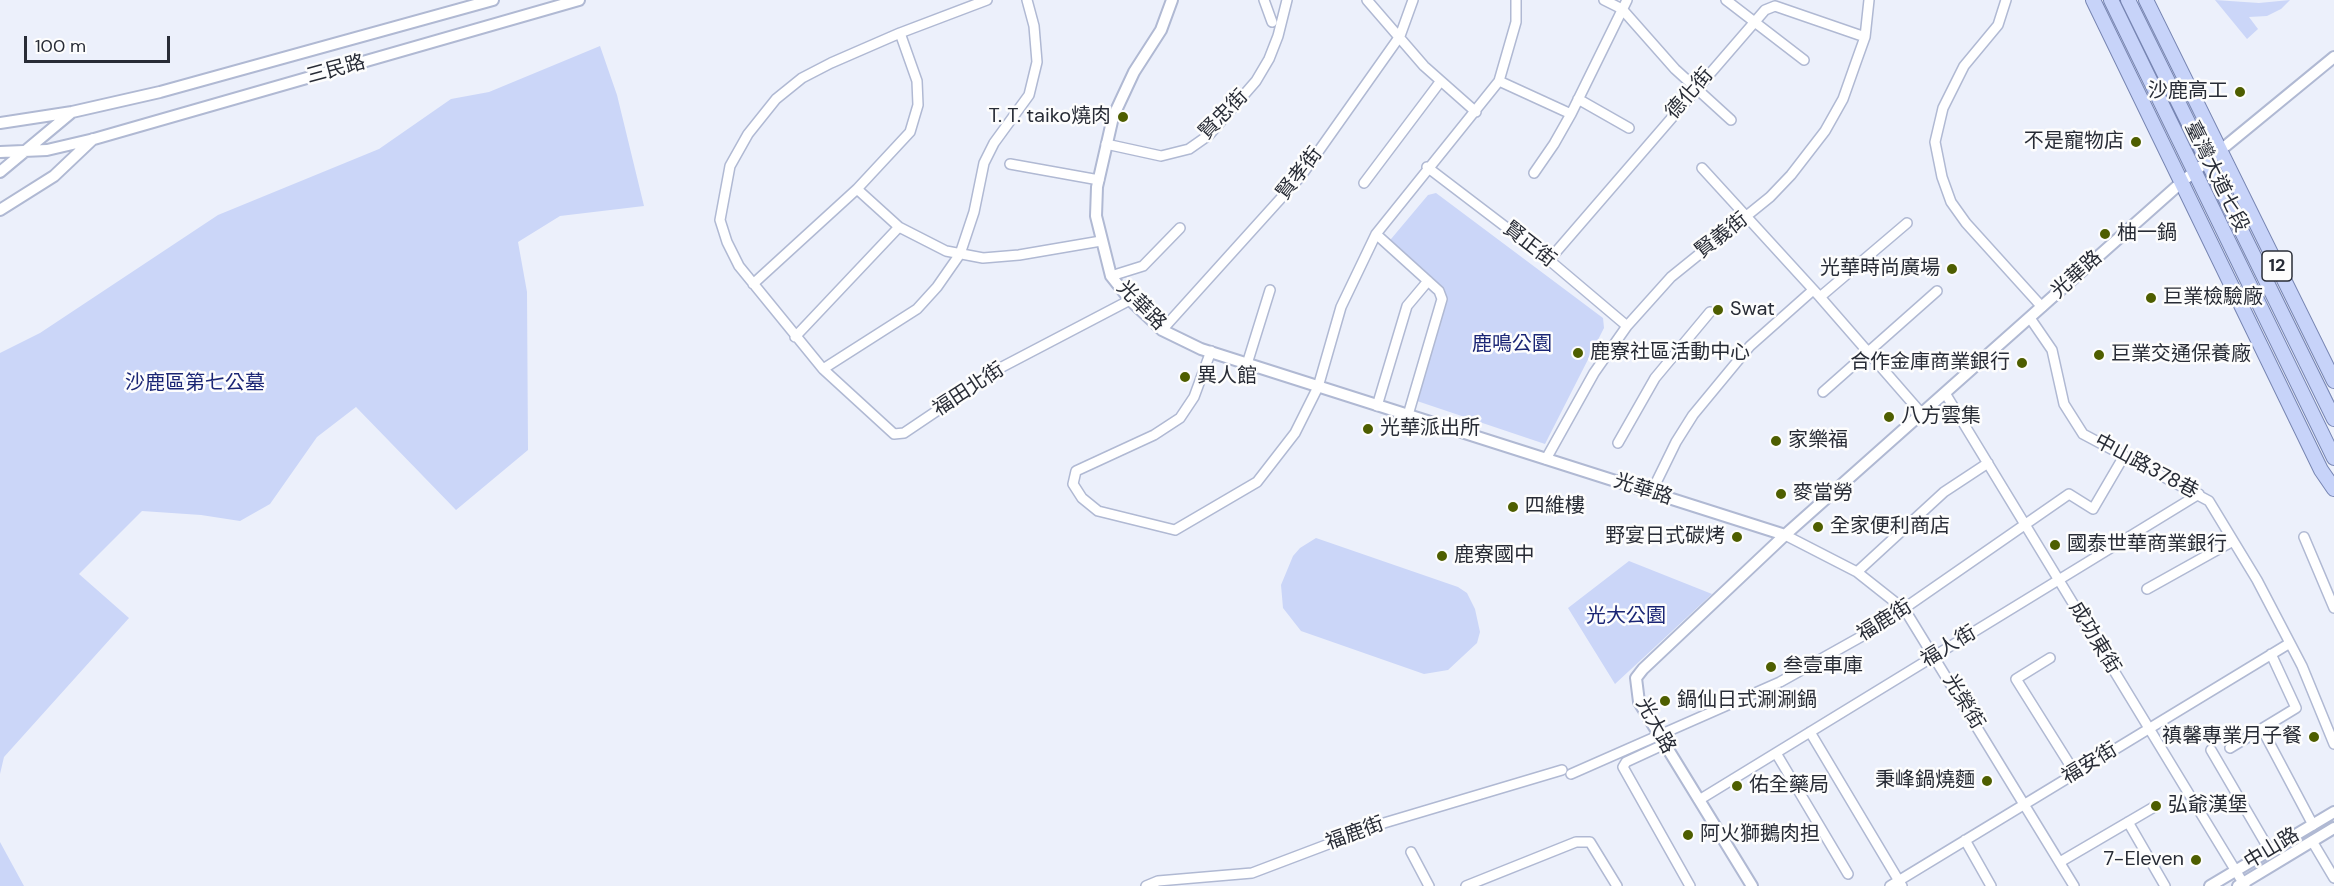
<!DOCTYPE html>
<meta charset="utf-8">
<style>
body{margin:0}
#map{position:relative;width:2334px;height:886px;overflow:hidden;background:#ecf0fb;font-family:"DM Sans",sans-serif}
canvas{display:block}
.scale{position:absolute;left:24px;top:36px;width:146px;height:27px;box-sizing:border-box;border:3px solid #282c36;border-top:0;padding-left:8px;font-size:18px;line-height:21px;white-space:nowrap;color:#282c36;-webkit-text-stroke:4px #fdfdfd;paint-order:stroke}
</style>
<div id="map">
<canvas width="2334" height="886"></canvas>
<div class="scale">100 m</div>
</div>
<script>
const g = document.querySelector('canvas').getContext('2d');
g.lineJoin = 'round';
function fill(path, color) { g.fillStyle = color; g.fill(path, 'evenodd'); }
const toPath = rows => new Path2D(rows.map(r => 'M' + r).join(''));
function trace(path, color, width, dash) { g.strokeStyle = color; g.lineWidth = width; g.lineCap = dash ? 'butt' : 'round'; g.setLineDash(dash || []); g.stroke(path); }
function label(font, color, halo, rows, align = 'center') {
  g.font = font + ' "DM Sans","Noto Sans TC",sans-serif'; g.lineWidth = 5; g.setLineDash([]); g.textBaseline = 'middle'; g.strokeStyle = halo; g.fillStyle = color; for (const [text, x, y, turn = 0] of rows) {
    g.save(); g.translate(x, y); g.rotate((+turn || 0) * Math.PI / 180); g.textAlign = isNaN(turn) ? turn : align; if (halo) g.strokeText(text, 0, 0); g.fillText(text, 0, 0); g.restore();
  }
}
fill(toPath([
 [2215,0,2259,3,2290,0,2281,9,2267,16,2249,17,2258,29,2247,39],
 [600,46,617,95,644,206,560,216,518,242,527,292,528,450,456,510,356,407,317,437,270,504,240,521,201,515,142,511,79,574,129,618,4,757,0,774,0,353,40,333,218,215,379,149,451,99,489,92],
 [1436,193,1603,318,1604,328,1545,444,1417,401,1442,316,1434,289,1386,245,1428,195],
 [1316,538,1458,587,1467,593,1475,609,1480,632,1477,643,1448,670,1424,674,1301,631,1283,608,1281,585,1293,556,1300,548],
 [1629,561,1712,594,1615,684,1568,608],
 [0,842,24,886,0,886]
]), '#cbd6f8');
const minor = toPath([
 [987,0,900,33,831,63,802,78,776,99,748,134,730,166,720,220,727,242,739,266,823,369,894,434,904,433,1002,367,1130,300],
 [1264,0,1272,22],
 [1367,0,1424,66,1476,112],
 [1604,0,1622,9,1675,69,1731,120],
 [1726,0,1804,60],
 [2006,0,1998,25,1964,66,1943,108,1935,142,1942,177,1951,202,1966,223,2042,307],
 [1499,81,1571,114],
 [1578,99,1629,128],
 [1106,144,1161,156,1189,149,1209,135,1256,81,1269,59,1278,36,1287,0],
 [1010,164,1099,180],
 [1427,167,1549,260,1627,326],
 [1702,168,1820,297,1922,414],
 [1534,173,1554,144,1571,114,1627,0],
 [1364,183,1440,82],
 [857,189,899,227,946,251,983,258,1019,255,1101,241],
 [1376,234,1439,291,1442,299,1408,415],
 [1549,260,1765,10,1775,6,1865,37],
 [1111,276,1143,266,1180,228],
 [753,284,857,189,910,132,918,105,917,81,900,33],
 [1820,297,1907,223],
 [2030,318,2052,350,2064,404,2083,434,2209,501,2257,580,2302,666,2334,744],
 [1162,330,1301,176,1400,36,1413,0],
 [795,337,899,227],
 [1211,351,1194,397,1180,418,1154,435,1076,471,1073,484,1082,498,1098,511,1175,530,1257,482,1295,433,1318,387,1341,307,1376,234,1499,81,1516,22,1516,0],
 [1247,364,1270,290],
 [823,369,917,309,937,287,960,254,974,212,984,163,994,143,1029,95,1037,62,1034,26,1027,0],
 [1823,392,1937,291],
 [1945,393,2245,886],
 [1377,406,1407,306,1428,281],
 [1618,443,1655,378,1710,312],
 [1546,459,1594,373,1627,326,1671,277,1770,197,1791,175,1825,131,1843,99,1855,65,1865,37,1869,0],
 [1651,493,1676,442,1693,415,1750,346,1812,291],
 [1785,535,1857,572,1905,610,2074,886],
 [2304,537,2334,608],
 [1857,572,1944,492,1988,463],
 [2147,589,2233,541],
 [2050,658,2016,679,2075,773],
 [2262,729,2313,825],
 [1810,732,1902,886],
 [1665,744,1626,762,1623,767,1690,886],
 [2230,748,2296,708,2271,654],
 [2211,750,2270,851],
 [1776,753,1848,874],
 [1571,774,1780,682,1873,630,2069,494,2093,509,2124,456],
 [1699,800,2199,494],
 [2128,822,2165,886],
 [1965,840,1991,886],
 [2312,841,2334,878],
 [1411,852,1429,886],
 [2060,862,2154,807],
 [1146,886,1158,881,1252,873,1384,823,1562,770],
 [1466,886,1576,842,1590,842,1617,886],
 [1890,886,2290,643]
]);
const tertiary = toPath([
 [1172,0,1161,30,1134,72,1113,117,1097,187,1096,216,1111,276,1130,300,1162,330,1201,349,1785,535],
 [0,123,72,112,160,92,493,0],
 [0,152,47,150,94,139,579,0],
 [0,172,72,112],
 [0,210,54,176,93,139],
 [1752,886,1639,702,1636,678,1643,669,1785,535,2183,181,2334,57],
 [2210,886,2334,812],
 [2238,886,2334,828]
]);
const primary = toPath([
 [2093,0,2321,470,2334,489],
 [2111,0,2334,458],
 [2128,0,2334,419],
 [2146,0,2334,381]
]);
trace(minor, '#b0b9d3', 12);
trace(tertiary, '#b0b9d3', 14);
trace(primary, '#7785b2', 16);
trace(minor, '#fff', 9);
trace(tertiary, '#fff', 10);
trace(primary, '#c7d3f9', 14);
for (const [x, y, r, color] of [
 [2240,92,6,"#4e5e00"],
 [1123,117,6,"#4e5e00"],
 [2136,142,6,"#4e5e00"],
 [2105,234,6,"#4e5e00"],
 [1952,269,6,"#4e5e00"],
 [2151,298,6,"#4e5e00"],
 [1718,310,6,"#4e5e00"],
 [1578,353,6,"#4e5e00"],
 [2099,355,6,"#4e5e00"],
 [2022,363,6,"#4e5e00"],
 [1185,377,6,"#4e5e00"],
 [1889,417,6,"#4e5e00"],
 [1368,429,6,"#4e5e00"],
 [1776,441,6,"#4e5e00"],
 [1781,494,6,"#4e5e00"],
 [1513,507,6,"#4e5e00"],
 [1818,527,6,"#4e5e00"],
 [1737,537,6,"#4e5e00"],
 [2055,545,6,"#4e5e00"],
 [1442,556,6,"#4e5e00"],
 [1771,667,6,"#4e5e00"],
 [1665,701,6,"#4e5e00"],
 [2314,737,6,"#4e5e00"],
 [1987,781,6,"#4e5e00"],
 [1737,786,6,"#4e5e00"],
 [2156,806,6,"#4e5e00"],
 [1688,835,6,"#4e5e00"],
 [2196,860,6,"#4e5e00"]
]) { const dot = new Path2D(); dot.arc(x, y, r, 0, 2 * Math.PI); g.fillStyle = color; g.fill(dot); trace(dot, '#fdfdfd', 2); }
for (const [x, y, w] of [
 [2277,266,30]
]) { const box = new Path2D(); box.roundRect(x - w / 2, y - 15, w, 30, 4.5); g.fillStyle = '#fdfdfd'; g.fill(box); trace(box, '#282c36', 1.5); }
label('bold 18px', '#282c36', null, [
 ["12",2277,266]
]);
label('20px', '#282c36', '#fdfdfd', [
 ["三民路",336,70,-15],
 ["德化街",1690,94,-49],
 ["賢忠街",1224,115,-46],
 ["賢孝街",1300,174,-52],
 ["臺灣大道七段",2216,177,64],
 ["賢義街",1722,236,-38],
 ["賢正街",1529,245,38],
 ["光華路",2077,275,-42],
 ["光華路",1141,306,45],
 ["福田北街",969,390,-33],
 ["中山路378巷",2146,467,28],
 ["光華路",1643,490,18],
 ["福鹿街",1885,621,-32],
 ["成功東街",2094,638,59],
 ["福人街",1949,647,-31],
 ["光榮街",1963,702,59],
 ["光大路",1655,726,61],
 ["福安街",2090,764,-31],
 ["福鹿街",1355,834,-20],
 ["中山路",2272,849,-31]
]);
label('20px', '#282c36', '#fdfdfd', [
 ["沙鹿高工",2228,92,"right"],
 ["T. T. taiko燒肉",1111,117,"right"],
 ["不是寵物店",2124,142,"right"],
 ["柚一鍋",2117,234],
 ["光華時尚廣場",1940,269,"right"],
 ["巨業檢驗廠",2163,298],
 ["Swat",1730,310],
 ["鹿寮社區活動中心",1590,353],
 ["巨業交通保養廠",2111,355],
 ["合作金庫商業銀行",2010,363,"right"],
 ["異人館",1197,377],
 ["八方雲集",1901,417],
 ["光華派出所",1380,429],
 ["家樂福",1788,441],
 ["麥當勞",1793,494],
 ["四維樓",1525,507],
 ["全家便利商店",1830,527],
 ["野宴日式碳烤",1725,537,"right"],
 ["國泰世華商業銀行",2067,545],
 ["鹿寮國中",1454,556],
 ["叁壹車庫",1783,667],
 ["鍋仙日式涮涮鍋",1677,701],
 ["禛馨專業月子餐",2302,737,"right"],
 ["秉峰鍋燒麵",1975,781,"right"],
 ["佑全藥局",1749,786],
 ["弘爺漢堡",2168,806],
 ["阿火獅鵝肉担",1700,835],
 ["7-Eleven",2184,860,"right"]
], 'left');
label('20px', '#1b2675', '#fdfdfd', [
 ["鹿鳴公園",1512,345],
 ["沙鹿區第七公墓",195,384],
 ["光大公園",1626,617]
]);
</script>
